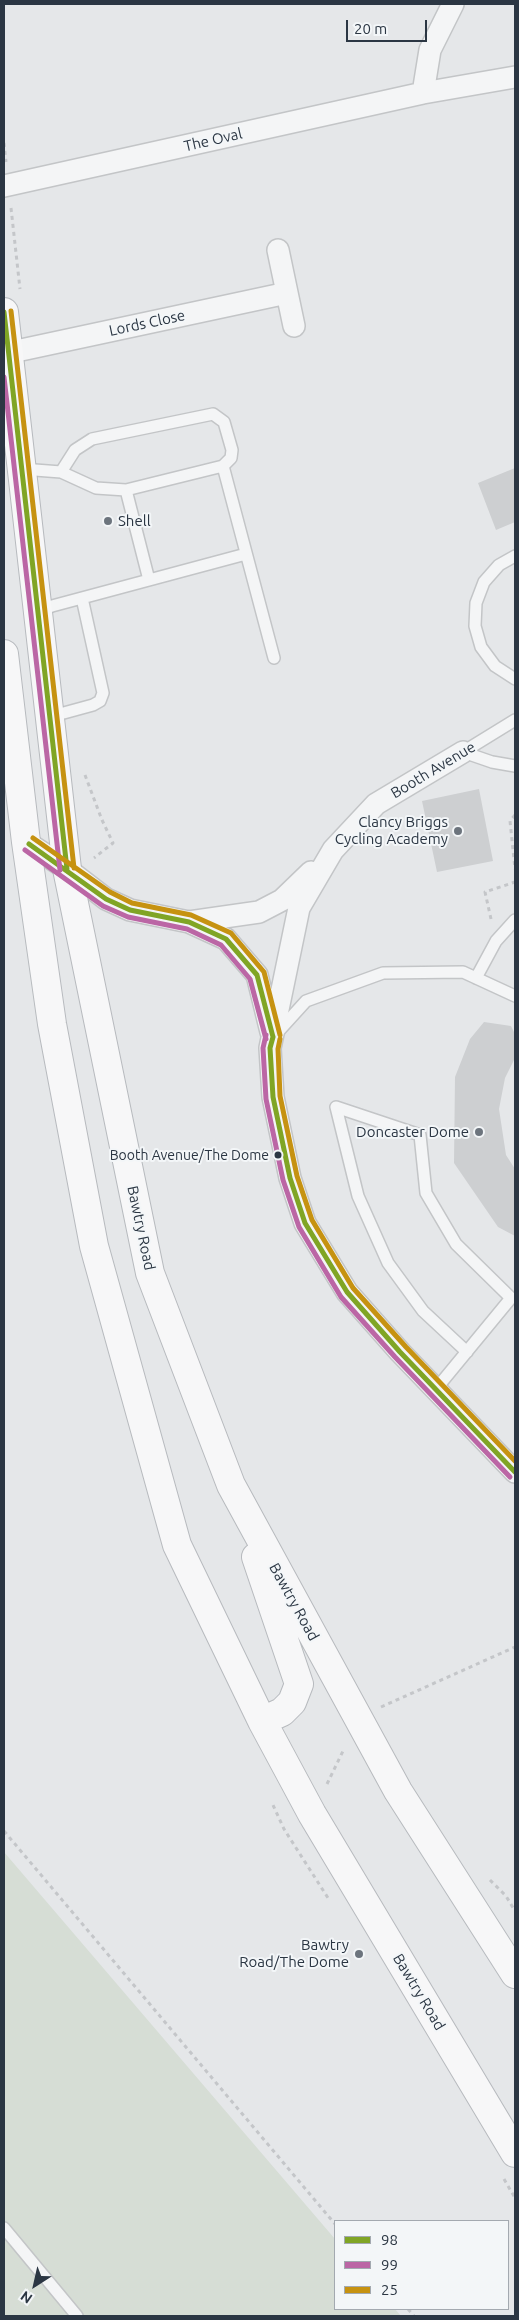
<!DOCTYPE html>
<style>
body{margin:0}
#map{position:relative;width:519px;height:2320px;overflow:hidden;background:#e5e7e9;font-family:Ubuntu,sans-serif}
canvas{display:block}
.frame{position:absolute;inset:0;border:5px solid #2b3643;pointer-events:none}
.legend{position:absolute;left:334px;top:2220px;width:175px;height:90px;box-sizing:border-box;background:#f3f6f8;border:1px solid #a3a9b0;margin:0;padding:6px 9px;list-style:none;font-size:15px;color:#2b3643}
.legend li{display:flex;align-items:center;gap:10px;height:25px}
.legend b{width:25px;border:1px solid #a3a9b0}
.north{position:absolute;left:10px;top:2260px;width:50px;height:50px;-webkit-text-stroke:4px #f3f6f8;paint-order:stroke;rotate:215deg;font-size:14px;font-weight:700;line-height:20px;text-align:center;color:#2b3643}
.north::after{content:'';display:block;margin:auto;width:18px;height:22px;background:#2b3643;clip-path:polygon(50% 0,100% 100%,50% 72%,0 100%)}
.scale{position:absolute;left:346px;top:20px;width:81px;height:22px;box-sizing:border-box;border:2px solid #2b3643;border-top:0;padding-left:6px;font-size:15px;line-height:18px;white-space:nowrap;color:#2b3643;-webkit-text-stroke:4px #f3f6f8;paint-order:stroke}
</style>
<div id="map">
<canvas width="519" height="2320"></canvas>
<div class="frame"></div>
<ul class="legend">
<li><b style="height:6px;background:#80a525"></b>98</li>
<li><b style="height:6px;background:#bb66a5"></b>99</li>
<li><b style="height:6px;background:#c69211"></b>25</li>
</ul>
<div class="north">N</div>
<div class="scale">20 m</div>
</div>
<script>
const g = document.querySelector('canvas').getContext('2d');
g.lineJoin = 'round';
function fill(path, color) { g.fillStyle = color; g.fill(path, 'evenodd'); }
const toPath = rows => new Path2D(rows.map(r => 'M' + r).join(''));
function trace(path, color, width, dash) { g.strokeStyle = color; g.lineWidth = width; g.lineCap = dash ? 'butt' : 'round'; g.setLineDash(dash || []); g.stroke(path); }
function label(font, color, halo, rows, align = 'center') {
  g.font = font + ' Ubuntu,sans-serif'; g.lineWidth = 4; g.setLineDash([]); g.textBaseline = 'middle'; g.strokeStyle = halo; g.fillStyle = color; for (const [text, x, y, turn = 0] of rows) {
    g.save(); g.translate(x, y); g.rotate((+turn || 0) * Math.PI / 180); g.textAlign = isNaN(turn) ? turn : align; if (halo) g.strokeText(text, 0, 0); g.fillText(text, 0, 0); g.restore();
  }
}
fill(toPath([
 [4,1852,335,2239,335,2309,395,2309,401,2316,4,2316]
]), '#d6ddd5');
fill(toPath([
 [515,468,515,522,496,530,478,483],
 [479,789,493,861,437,872,422,801],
 [484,1022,511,1026,515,1034,515,1058,505,1078,499,1109,506,1155,515,1169,515,1236,498,1227,454,1163,455,1077,470,1039]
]), '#cdcfd1');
const lane = toPath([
 [223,466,274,658],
 [22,469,61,472,96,488,126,490,223,466,231,458,232,450,224,422,213,414,92,439,75,450,61,472],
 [515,556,499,565,484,582,476,603,475,626,481,647,495,666,515,679],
 [149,580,246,554],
 [38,612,52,606,149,580,126,490],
 [49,717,93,705,100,701,103,693,82,598],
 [463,752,515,720],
 [463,752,492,762,515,766],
 [476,978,496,941,515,920],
 [276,1034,306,1001,383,973,463,972,515,996],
 [436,1389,511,1298,456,1244,426,1193,420,1135,336,1107,358,1196,388,1263,423,1311,467,1352],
 [4,2228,77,2316]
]);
const street = toPath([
 [423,93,430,50,453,4],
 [4,186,423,93,515,77],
 [278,250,294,326],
 [7,353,287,293],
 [463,752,376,804,333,850,299,908,270,1048,273,1097,290,1178,305,1223,347,1292,400,1352,515,1472],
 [26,842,67,869,106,899,130,910,189,922,226,939,257,975,271,1032],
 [189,922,259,912,282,900,311,872]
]);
const highway = toPath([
 [4,312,67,869,150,1273,231,1485,398,1791,515,1974],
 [4,654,26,842,52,1024,94,1246,177,1545,262,1721,312,1814,515,2153],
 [256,1557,299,1684,292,1702,282,1712,262,1721]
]);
trace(lane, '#c3c5c7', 14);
trace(street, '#c3c5c7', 24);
trace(highway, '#b7babe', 30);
trace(toPath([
 [4,143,6,162],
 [11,208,20,289],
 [85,775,102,820,113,843,94,858],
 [515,815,510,821,515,869],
 [491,919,485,892,515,882],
 [381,1707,515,1647],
 [327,1784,344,1749],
 [273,1805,284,1829,328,1898],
 [4,1831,335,2224],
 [490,1880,506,1896,515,1911],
 [504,2179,515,2198],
 [408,2309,414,2316]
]), '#c4c6c9', 3, [4, 4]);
trace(lane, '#f4f5f6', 11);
trace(street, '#f4f5f6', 21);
trace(highway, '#f7f7f8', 28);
trace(toPath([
 [4,312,67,869],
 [29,844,106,899,130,910,189,922,226,939,257,975,273,1037],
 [273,1037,270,1048,273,1097,290,1178,305,1223,347,1292,400,1352,515,1472]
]), '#80a525', 5);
trace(toPath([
 [4,377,60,870],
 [25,850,103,906,128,917,187,929,221,945,250,979,266,1039],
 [266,1035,263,1048,266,1099,283,1180,299,1227,341,1297,395,1357,510,1477]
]), '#bb66a5', 5);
trace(toPath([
 [11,311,74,868],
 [33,838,110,892,132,903,191,915,231,933,264,972,280,1035],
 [280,1039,278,1049,280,1096,297,1176,312,1220,353,1288,406,1347,515,1461]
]), '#c69211', 5);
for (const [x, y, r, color] of [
 [108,521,5,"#6c747d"],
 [458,831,5,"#6c747d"],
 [479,1132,5,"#6c747d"],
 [278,1155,4.5,"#2b3643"],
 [359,1954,5,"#6c747d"]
]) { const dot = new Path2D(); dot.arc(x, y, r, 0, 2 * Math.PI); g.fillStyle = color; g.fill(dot); trace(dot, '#f3f6f8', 2); }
label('14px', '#2b3643', '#f3f6f8', [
 ["Booth Avenue/The Dome",269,1155]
], 'right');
label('15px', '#2b3643', '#f3f6f8', [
 ["The Oval",213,140,-13],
 ["Lords Close",147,323,-12],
 ["Booth Avenue",433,770,-31],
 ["Bawtry Road",141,1228,78],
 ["Bawtry Road",294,1602,61],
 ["Bawtry Road",419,1992,59]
]);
label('15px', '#2b3643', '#f3f6f8', [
 ["Shell",118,521,"left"],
 ["Clancy Briggs",448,822],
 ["Cycling Academy",448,839],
 ["Doncaster Dome",469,1132],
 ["Bawtry",349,1945],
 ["Road/The Dome",349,1962]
], 'right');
</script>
